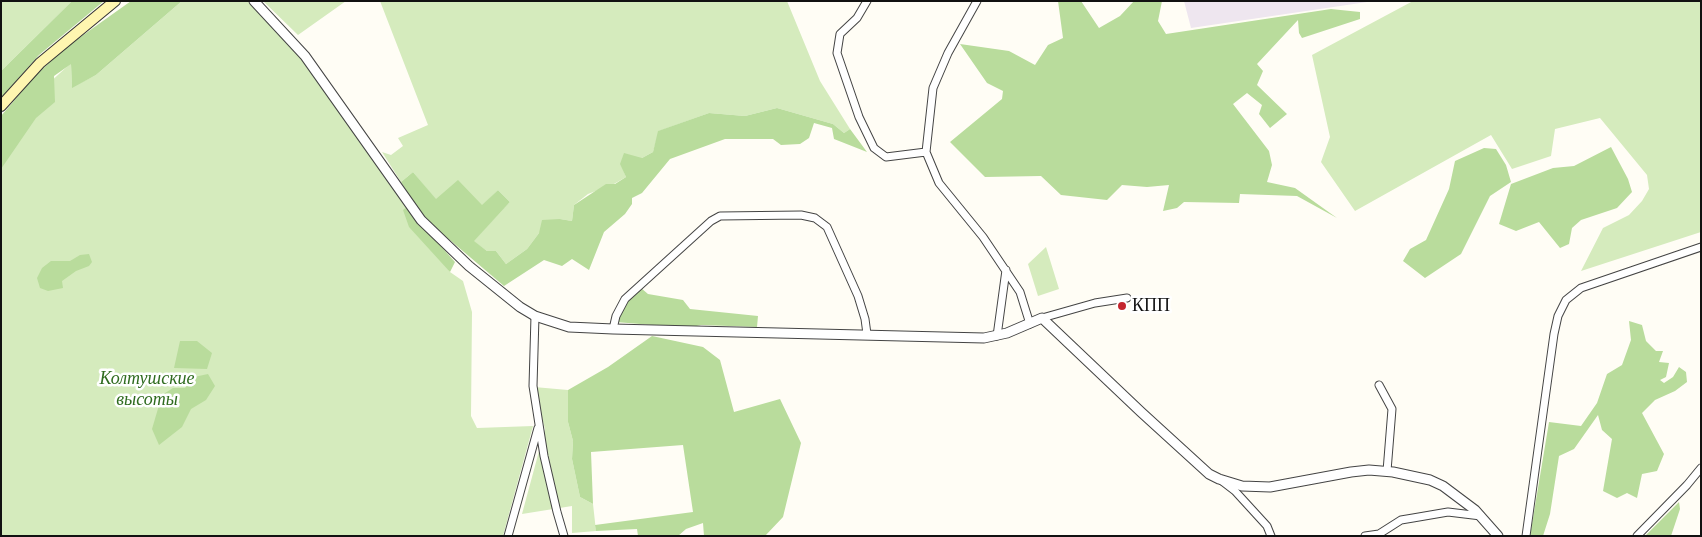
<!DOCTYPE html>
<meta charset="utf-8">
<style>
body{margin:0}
#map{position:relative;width:1702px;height:537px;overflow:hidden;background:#fffdf5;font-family:"Libre Baskerville",serif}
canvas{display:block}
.frame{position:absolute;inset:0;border:2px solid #111;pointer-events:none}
</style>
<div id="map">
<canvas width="1702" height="537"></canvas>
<div class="frame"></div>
</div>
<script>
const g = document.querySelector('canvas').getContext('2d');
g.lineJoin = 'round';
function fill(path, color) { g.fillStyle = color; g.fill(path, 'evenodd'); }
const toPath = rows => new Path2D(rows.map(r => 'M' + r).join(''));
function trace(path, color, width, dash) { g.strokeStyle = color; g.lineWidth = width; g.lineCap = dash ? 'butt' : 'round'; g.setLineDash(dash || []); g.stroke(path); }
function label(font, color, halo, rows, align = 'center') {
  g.font = font + ' "Libre Baskerville",serif'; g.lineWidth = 5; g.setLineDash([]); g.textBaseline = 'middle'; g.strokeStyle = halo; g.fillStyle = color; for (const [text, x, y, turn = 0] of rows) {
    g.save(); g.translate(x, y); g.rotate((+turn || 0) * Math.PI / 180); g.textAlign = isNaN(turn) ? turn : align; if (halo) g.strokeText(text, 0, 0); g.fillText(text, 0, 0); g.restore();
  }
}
fill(toPath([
 [1184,1,1374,1,1191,28]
]), '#eee6ef');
fill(toPath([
 [1,1,72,1,1,71],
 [182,1,249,1,294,48,407,207,450,272,463,281,472,312,471,416,477,428,533,426,503,536,1,536,1,127,71,63,72,87,96,75],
 [263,1,346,1,298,35],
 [380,1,787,1,820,81,850,129,844,133,833,124,777,108,745,116,709,113,659,131,653,152,642,158,621,164,626,177,614,184,588,194,574,205,572,221,560,219,539,233,527,249,506,264,496,251,487,251,473,241,510,202,498,190,482,206,436,200,413,172,401,182,382,152,391,155,403,146,398,138,428,125],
 [1413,1,1701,1,1701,232,1581,271,1603,228,1629,215,1642,201,1649,189,1647,175,1600,118,1555,129,1551,156,1512,169,1491,135,1355,211,1321,162,1330,137,1312,55],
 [1046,247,1059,289,1038,296,1028,264],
 [534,387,568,390,568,422,573,441,572,459,580,497,593,504,596,531,572,533,572,506,522,514,545,429]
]), '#d5ebbd');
fill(toPath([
 [72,1,104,1,39,55,1,98,1,71],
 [131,1,182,1,96,75,72,88,71,64,54,76,55,102,36,118,1,169,1,116,35,76,65,48],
 [1058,1,1081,1,1099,28,1120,16,1134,1,1162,1,1158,21,1166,34,1331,9,1360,12,1360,19,1302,38,1299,33,1298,20,1257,64,1263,71,1257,85,1287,114,1270,128,1259,114,1262,105,1247,93,1233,104,1269,151,1272,165,1267,182,1295,188,1337,218,1297,196,1240,194,1239,203,1184,202,1177,208,1163,211,1169,185,1147,187,1122,185,1107,200,1061,195,1041,176,985,177,950,142,1002,99,1003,91,987,83,960,44,1009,51,1035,65,1048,45,1063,38],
 [777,108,833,124,844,133,850,129,867,152,834,139,832,128,814,123,809,138,800,144,781,145,773,139,725,139,670,159,642,193,632,198,632,204,625,214,604,232,589,270,572,259,562,266,544,260,504,286,451,241,424,223,420,210,409,210,455,262,450,272,409,227,403,210,407,207,417,208,401,182,413,172,436,199,458,180,482,205,498,190,510,202,474,241,487,251,496,251,506,264,527,249,539,233,542,220,560,219,572,221,574,205,606,184,615,184,626,177,620,164,624,153,642,158,653,152,658,131,709,113,745,116],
 [1611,147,1628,179,1632,192,1617,208,1581,220,1572,228,1569,244,1560,248,1539,222,1516,231,1499,224,1511,184,1553,168,1574,166],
 [1484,148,1496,149,1506,165,1511,182,1490,196,1461,254,1425,278,1403,261,1410,249,1426,240,1449,189,1455,161],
 [89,254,92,262,89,266,76,271,62,281,63,288,48,291,40,288,37,278,42,268,51,261,70,261,80,255],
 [641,288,648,294,683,300,690,309,758,316,757,327,701,325,688,328,616,322,627,301],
 [1629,321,1642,325,1646,341,1656,351,1663,351,1659,362,1669,363,1666,377,1660,380,1664,383,1673,377,1679,367,1686,372,1687,382,1675,391,1655,400,1642,413,1664,454,1657,471,1642,474,1637,498,1627,493,1617,498,1603,491,1612,439,1602,430,1598,415,1574,449,1559,456,1550,514,1543,536,1530,536,1549,422,1581,426,1597,403,1607,374,1622,365,1631,340],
 [652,336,703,347,720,360,734,412,780,399,801,443,783,517,765,536,704,536,703,523,686,529,678,536,638,536,637,529,596,531,595,525,693,512,683,445,591,452,593,504,580,497,572,459,573,441,568,422,568,390,608,367],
 [180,341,197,341,212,353,207,369,174,368],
 [208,374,215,386,206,400,191,409,182,427,159,445,152,429,162,395,173,388,185,388,194,377],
 [1679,502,1680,509,1671,536,1645,536]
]), '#b9dc9c');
const minor = toPath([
 [867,1,857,18,840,34,837,53,859,117,874,148,886,157,926,152],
 [977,1,948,53,933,88,926,152,939,183,983,237,1020,292,1030,324],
 [535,316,533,386,544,456,557,512,564,536],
 [1042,318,1095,303,1127,298],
 [613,329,616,316,625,299,711,221,720,216,801,215,815,218,827,227,858,296,865,319,867,334],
 [997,336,1006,270],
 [1379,385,1392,409,1387,471],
 [1222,481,1235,491,1267,526,1271,536],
 [508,536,538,428],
 [1365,536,1379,534,1401,520,1413,518,1448,512,1481,516],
 [1526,536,1554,334,1558,316,1566,300,1581,288,1701,247],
 [1637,536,1687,485,1701,468]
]);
const tertiary = toPath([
 [254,1,305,56,421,220,469,266,520,307,535,316,569,327,613,329,984,338,1007,333,1042,318,1141,412,1209,474,1219,479,1242,486,1270,487,1351,472,1369,470,1393,472,1430,480,1443,486,1475,510,1498,536]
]);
const secondary = toPath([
 [1,106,40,63,115,1]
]);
trace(minor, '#444', 9);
trace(tertiary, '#444', 11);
trace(secondary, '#333', 12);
trace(minor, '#fff', 7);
trace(tertiary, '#fff', 9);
trace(secondary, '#fff6b0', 10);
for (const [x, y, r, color] of [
 [1122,306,5,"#c4262e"]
]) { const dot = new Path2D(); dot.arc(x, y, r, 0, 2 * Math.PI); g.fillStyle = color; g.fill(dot); trace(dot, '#fff', 2); }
label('18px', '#111', '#fff', [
 ["КПП",1132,306]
], 'left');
label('italic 18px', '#2f6b1f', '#fff', [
 ["Колтушские",147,379],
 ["высоты",147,400]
]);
</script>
